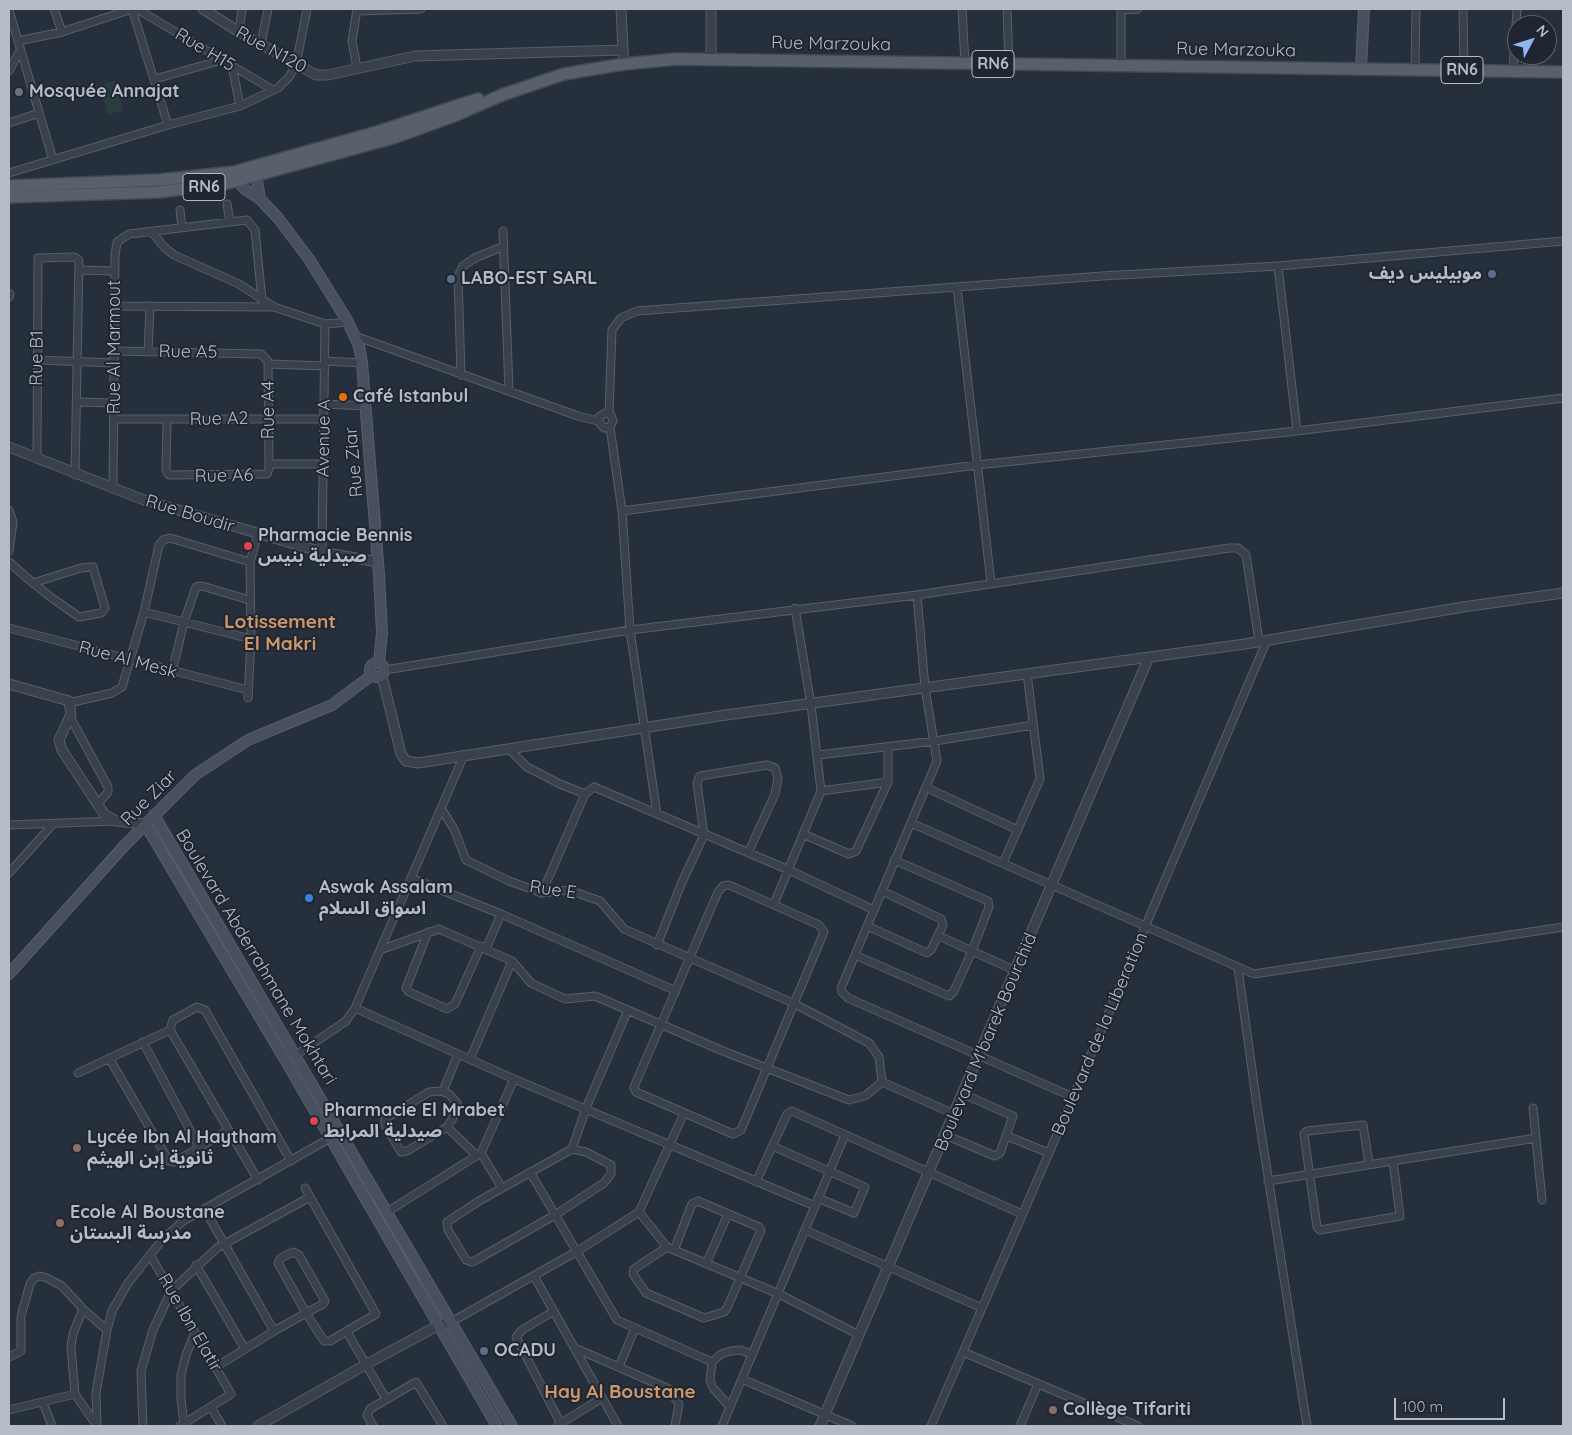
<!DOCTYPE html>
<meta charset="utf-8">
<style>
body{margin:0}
#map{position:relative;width:1572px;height:1435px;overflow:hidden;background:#262f3c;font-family:Quicksand,sans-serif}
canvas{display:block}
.frame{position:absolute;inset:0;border:10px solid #b5bcc7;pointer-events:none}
.north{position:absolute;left:1507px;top:15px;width:50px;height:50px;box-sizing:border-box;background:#1f2631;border:1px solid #5b626d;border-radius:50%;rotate:50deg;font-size:14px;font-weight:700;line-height:20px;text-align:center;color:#b5bcc7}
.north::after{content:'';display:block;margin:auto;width:18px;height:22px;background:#92b5ef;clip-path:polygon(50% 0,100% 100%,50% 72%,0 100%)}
.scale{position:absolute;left:1394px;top:1398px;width:111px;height:22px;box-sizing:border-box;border:2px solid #b5bcc7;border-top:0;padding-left:6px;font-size:15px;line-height:18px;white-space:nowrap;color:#b5bcc7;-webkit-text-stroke:4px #1f2631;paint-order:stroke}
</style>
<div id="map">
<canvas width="1572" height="1435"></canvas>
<div class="frame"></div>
<div class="north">N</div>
<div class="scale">100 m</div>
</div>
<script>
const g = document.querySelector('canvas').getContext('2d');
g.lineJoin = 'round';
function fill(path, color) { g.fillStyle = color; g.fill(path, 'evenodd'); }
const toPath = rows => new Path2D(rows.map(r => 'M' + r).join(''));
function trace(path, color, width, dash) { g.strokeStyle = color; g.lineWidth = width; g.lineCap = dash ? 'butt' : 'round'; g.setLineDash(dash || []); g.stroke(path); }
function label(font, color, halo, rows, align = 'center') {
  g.font = font + ' Quicksand,"Noto Sans Arabic",sans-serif'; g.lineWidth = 4; g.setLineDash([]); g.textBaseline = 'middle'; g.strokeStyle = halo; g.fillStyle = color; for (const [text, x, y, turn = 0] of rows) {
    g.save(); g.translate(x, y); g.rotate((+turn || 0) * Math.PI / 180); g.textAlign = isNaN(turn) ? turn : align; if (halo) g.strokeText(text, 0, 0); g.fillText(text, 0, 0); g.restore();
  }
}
fill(toPath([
 [115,81,123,110,108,115,99,85]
]), '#293c3e');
const minor = toPath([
 [54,9,62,32],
 [132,9,168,125],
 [137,9,273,90],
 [962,9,965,63],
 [1007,9,1009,64],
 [1463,9,1464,70],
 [9,10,53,160],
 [1121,10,1138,9],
 [357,11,421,9],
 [239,32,242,9],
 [18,41,62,32,132,9],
 [261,44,268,9],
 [232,66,240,106],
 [1121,66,1121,9],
 [357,68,352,41,357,9],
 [1415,69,1416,9],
 [9,71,19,52],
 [1513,71,1517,9],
 [155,79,222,60],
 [9,123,39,113],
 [9,173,168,125,240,106,278,88,289,77,296,65,307,9],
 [227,204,230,222],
 [180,210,182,227],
 [503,231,509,390],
 [152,232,164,247,174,255,239,284,274,307,325,324,348,322],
 [1278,266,1297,431],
 [79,270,115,271],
 [957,287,991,583],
 [9,297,10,294],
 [115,306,274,307],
 [355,336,578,416,598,421,604,428,610,427,613,421,611,415,605,413,599,417,598,421],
 [114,351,261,354,268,361,269,469,267,474,169,475,166,470,167,420],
 [148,352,150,306],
 [38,360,114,363],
 [325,361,362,363],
 [269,364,325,366],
 [461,375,458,276,463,266,475,258,504,246],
 [78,402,115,403],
 [324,404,366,406],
 [609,414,612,330,621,318,637,311,1102,276,1278,266,1563,241],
 [115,419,323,419],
 [610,427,622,511,630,630,657,814],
 [37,459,38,258,74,257,79,260,75,475],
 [269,464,323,464],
 [113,489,115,255,117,242,129,234,247,220,255,230,262,300],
 [9,510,13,522,9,551],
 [622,511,977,465,1297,431,1563,398],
 [322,552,325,324],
 [9,562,33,583,52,598,79,617,101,613,105,608,93,567,81,568,33,583],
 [917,595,925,688,937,761,841,988,842,992,848,998,1073,1097],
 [144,612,251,639],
 [9,628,248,690],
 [385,670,630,630,917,595,1229,548,1238,548,1246,555,1259,641],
 [172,672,184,622,196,587,202,586,249,600],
 [248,698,251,639,250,562,258,534],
 [69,703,112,693,122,687,144,612,159,545,163,540,170,538,250,562],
 [70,717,108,787,108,792,97,805],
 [509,749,527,767,560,784,585,794],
 [818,755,935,741,1033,725],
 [927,788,1018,830],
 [821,791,888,782],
 [442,810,454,829,466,860,509,881,542,893,569,890,600,901,624,929,793,1003,869,1043,879,1057,882,1082],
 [911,823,1254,974,1563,927],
 [9,825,116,821],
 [803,834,849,854,856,851,888,782,888,747],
 [1003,863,1040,779,1027,673],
 [9,873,53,824],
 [411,878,501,914,676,991],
 [729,885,819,925,824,932,741,1130,733,1134,636,1092,634,1087,718,892,723,886,729,885],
 [542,893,585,794,594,787,789,870,874,910],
 [774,904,821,791,811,705,795,608],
 [867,926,927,953,931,950,943,925,941,919,882,891],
 [428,932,406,988,409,992,447,1009,455,1004,481,946],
 [939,936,1016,971],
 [657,945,682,882,704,835,697,783,700,776,767,765,775,768,778,778,775,794,748,853],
 [486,949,501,914],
 [380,950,439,929,512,961,531,983,565,999,595,996,723,1051,849,1100,865,1096,882,1082,954,1114],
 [855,955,949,996,954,991,972,951,989,907,988,901,894,860],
 [1238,968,1257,1106,1307,1426],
 [355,1008,514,1079,815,1206],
 [143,1042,199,1147],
 [296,1055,346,1021,355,1008,464,755],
 [109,1058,169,1161,175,1162,228,1130],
 [470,1059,512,961],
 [78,1073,170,1030],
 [440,1091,449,1094,457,1103,453,1118,447,1127,407,1151,401,1152,385,1125,385,1119,429,1092,440,1091],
 [443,1091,458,1054],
 [1533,1108,1542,1200],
 [447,1127,477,1156],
 [945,1135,995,1156,1000,1153,1013,1116,963,1094],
 [1007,1136,1049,1153],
 [772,1146,865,1187,854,1213,818,1198],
 [572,1149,586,1152,611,1165,611,1174,604,1183,555,1215,478,1259,472,1262,466,1260,448,1230,447,1222,479,1201,572,1149,586,1108,628,1010],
 [481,1153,502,1188],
 [1369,1164,1363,1125,1307,1131,1304,1134,1317,1227,1320,1230,1400,1216,1393,1161],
 [530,1172,617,1320,712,1362],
 [258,1180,170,1030,173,1020,197,1007,205,1010,291,1161],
 [1268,1181,1536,1138],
 [756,1182,787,1114,792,1111,1022,1214],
 [205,1210,274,1331],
 [387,1212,481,1153,514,1079],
 [639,1212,667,1247,779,1294,859,1335],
 [805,1230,982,1308],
 [667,1247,634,1269,633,1274,646,1293,704,1318,724,1312,727,1308,761,1230,759,1227,698,1201,692,1204,674,1250],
 [150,1255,231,1394,180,1426],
 [706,1264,728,1214],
 [196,1265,245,1349],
 [534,1276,618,1426],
 [554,1311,522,1330,516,1337,562,1426],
 [451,1322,576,1252,639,1212,684,1113],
 [347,1332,386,1399],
 [577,1349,669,1389,679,1404,675,1426],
 [963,1352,1138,1426],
 [9,1357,21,1351,21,1316,30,1284,34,1278,40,1276,47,1278,62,1286,85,1311],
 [216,1367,274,1331,306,1313,323,1304,325,1301,299,1255,293,1252,281,1258,278,1263,306,1313,324,1341,330,1341,376,1314,305,1188],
 [619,1367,635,1328],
 [742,1379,852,1426],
 [43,1403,52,1426],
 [211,1407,222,1426],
 [730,1407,713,1388,710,1380,712,1362,721,1354,731,1351,740,1350,752,1354],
 [9,1410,75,1394],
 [184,1424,181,1399,181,1375,186,1355,195,1333],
 [558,1425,602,1398],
 [97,1426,96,1393,107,1330,112,1311,128,1283,150,1255,163,1239,183,1221,334,1136],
 [97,1426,75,1394,71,1347,73,1334,82,1311,85,1311,107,1330],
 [143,1426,141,1371,153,1330,171,1291,217,1248,310,1197],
 [373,1426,367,1415,370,1409,416,1382,443,1426],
 [722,1426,845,1135],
 [931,1426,1049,1153,1267,640],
 [1020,1426,1038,1384]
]);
const tertiary = toPath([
 [203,9,239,32,316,75,328,75,415,56,623,50,624,64],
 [621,9,623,50],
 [711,60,711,9],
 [9,447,144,500,322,552,378,562],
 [382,676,401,754,406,761,418,763,726,715,1245,644,1463,607,1563,593],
 [9,684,69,701,71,714,59,740,62,750,104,814,116,821,145,824],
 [258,1426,365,1365,439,1325,451,1322],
 [820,1426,1149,657]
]);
const secondary = toPath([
 [1361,68,1364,9],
 [255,168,260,199],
 [235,175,238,182,246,190,260,199,278,218,309,259,348,322,359,346,362,363,379,575,382,633,379,662],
 '370 670a7 7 0 1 1 14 0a7 7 0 1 1-14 0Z',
 [154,815,512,1426],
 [145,824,287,1063,497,1426],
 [9,974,124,846,195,775,248,740,332,705,372,675]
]);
const primary = toPath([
 [9,186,159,180,234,172,377,132,478,99],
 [9,197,158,192,224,184,393,138,454,116,502,95,564,74,624,64,676,59,1563,72]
]);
trace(minor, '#585f6a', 9);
trace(tertiary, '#585f6a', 11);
trace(secondary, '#585f6a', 12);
trace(primary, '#434a55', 14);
trace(minor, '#39414c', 7);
trace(tertiary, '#39414c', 9);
trace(secondary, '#48505f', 10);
trace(primary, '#58606c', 11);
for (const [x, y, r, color] of [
 [19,92,5,"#6b7280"],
 [1492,274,5,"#5c6f8a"],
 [451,279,5,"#5c6f8a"],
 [343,397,5,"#e8710a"],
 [248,546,5,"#e0444e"],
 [309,898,5,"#3f7fe0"],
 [314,1121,5,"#e0444e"],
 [77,1148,5,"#8d6e63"],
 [60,1223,5,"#8d6e63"],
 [484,1351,5,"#5c6f8a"],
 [1053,1410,5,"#8d6e63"]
]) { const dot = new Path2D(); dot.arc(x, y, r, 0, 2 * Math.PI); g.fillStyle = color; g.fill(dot); trace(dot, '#1f2631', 2); }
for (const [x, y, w] of [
 [993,64,42],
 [1462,70,42],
 [204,187,42]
]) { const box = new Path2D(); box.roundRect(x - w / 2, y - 13.5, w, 27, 4); g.fillStyle = '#1f2631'; g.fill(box); trace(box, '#b5bcc7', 1); }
label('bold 16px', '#b5bcc7', null, [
 ["RN6",993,64],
 ["RN6",1462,70],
 ["RN6",204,187]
]);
label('18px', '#b5bcc7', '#1f2631', [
 ["Rue Marzouka",831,44,1],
 ["Rue H15",205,50,31],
 ["Rue N120",271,50,29],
 ["Rue Marzouka",1236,50,1],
 ["Rue Al Marmout",115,347,-90],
 ["Rue A5",188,352,1],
 ["Rue B1",37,358,-89],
 ["Rue A4",269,410,-90],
 ["Rue A2",219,419,-1],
 ["Avenue A",324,438,-89],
 ["Rue Ziar",354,462,-95],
 ["Rue A6",224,476,-1],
 ["Rue Boudir",190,514,17],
 ["Rue Al Mesk",128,660,15],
 ["Rue Ziar",149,798,-45],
 ["Rue E",553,890,8],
 ["Boulevard Abderrahmane Mokhtari",256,957,59],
 ["Boulevard de la Liberation",1100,1034,-67],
 ["Boulevard M'barek Bourchid",986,1042,-67],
 ["Rue Ibn Elatir",190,1323,60]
]);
label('bold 18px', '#b5bcc7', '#1f2631', [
 ["Mosquée Annajat",29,92],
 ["موبيليس ديف",1482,274,"right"],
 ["LABO-EST SARL",461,279],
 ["Café Istanbul",353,397],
 ["Pharmacie Bennis",258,536],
 ["صيدلية بنيس",258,557],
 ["Aswak Assalam",319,888],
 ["اسواق السلام",319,909],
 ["Pharmacie El Mrabet",324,1111],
 ["صيدلية المرابط",324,1132],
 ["Lycée Ibn Al Haytham",87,1138],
 ["ثانوية إبن الهيثم",87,1159],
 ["Ecole Al Boustane",70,1213],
 ["مدرسة البستان",70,1234],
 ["OCADU",494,1351],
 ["Collège Tifariti",1063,1410]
], 'left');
label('bold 19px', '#cc976b', '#1f2631', [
 ["Lotissement",280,622],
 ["El Makri",280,644],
 ["Hay Al Boustane",620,1392]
]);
</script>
